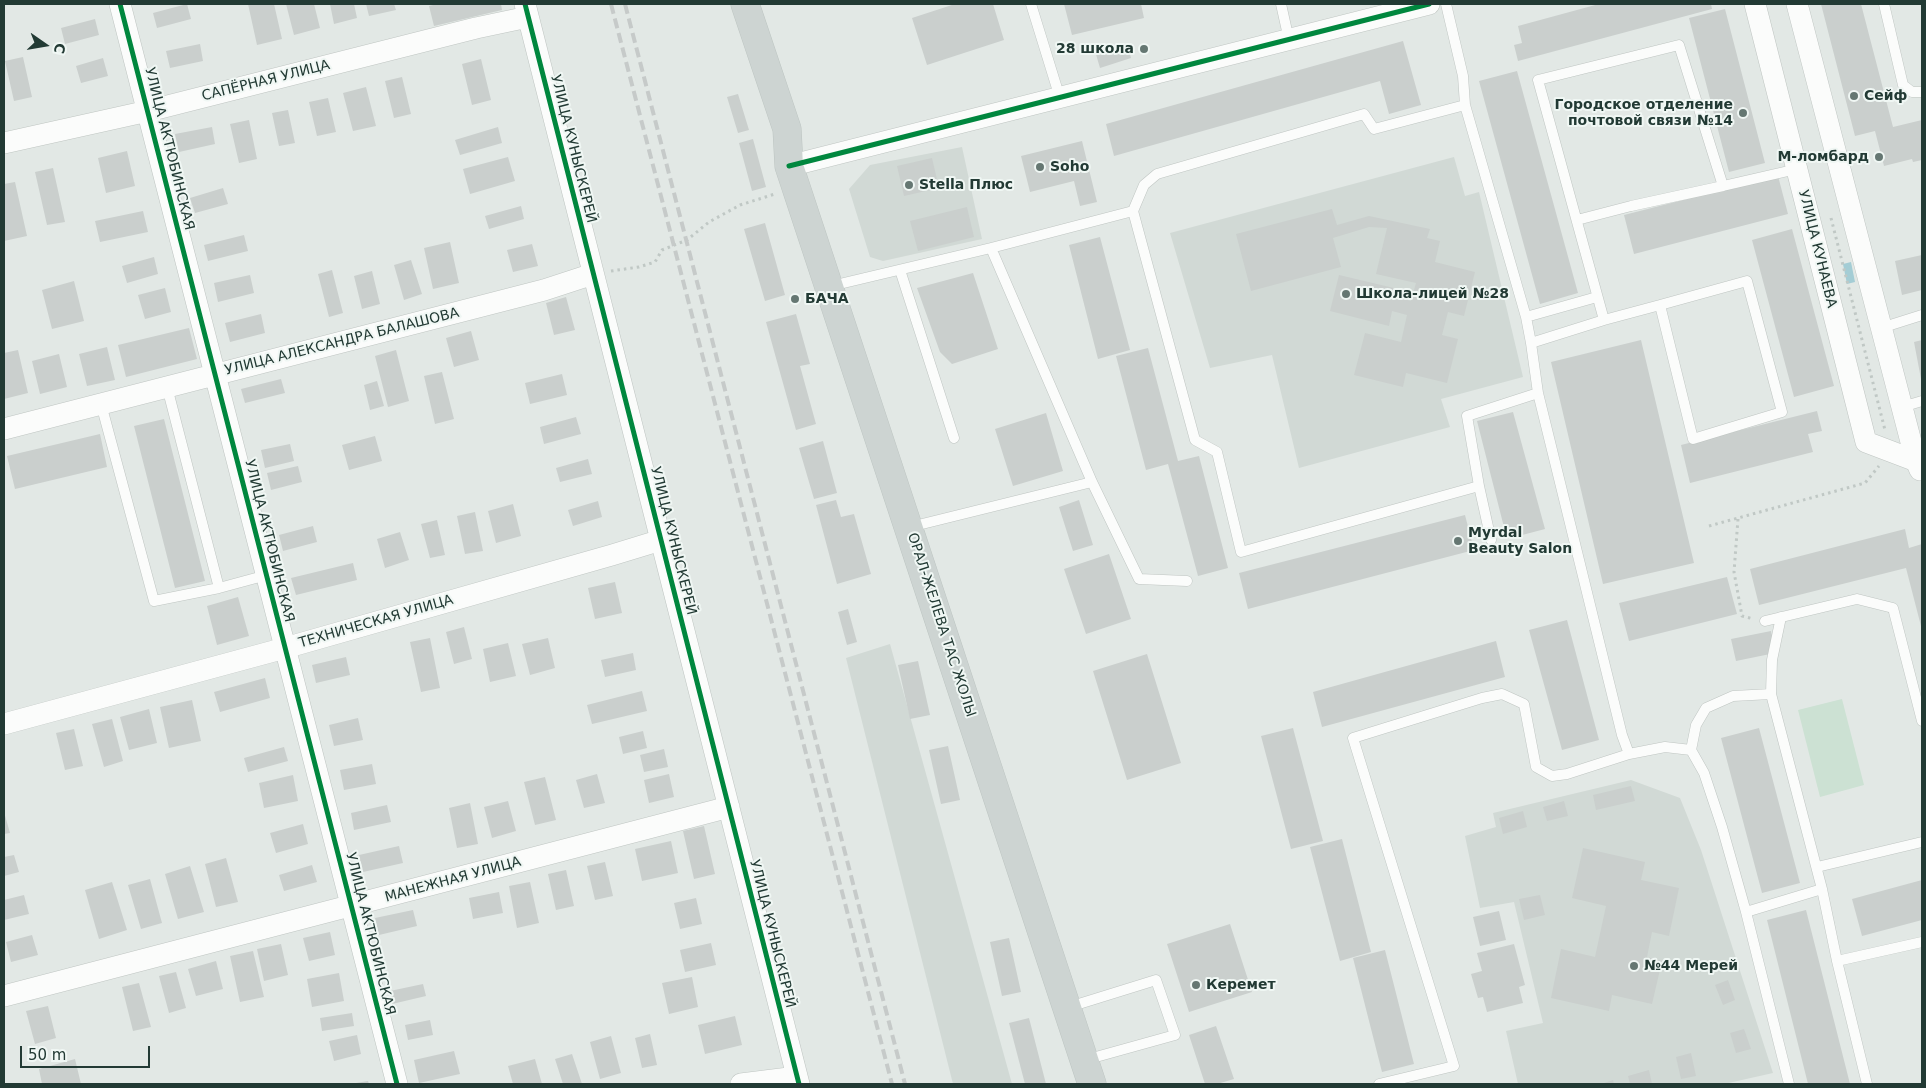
<!DOCTYPE html>
<meta charset="utf-8">
<style>
body{margin:0}
#map{position:relative;width:1926px;height:1088px;overflow:hidden;background:#e2e8e5;font-family:"DejaVu Sans",sans-serif}
canvas{display:block}
.frame{position:absolute;inset:0;border:5px solid #223a34;pointer-events:none}
.north{position:absolute;left:20px;top:20px;width:50px;height:50px;-webkit-text-stroke:4px #f0f7f4;paint-order:stroke;rotate:103deg;font-size:14px;font-weight:700;line-height:20px;text-align:center;color:#223a34}
.north::after{content:'';display:block;margin:auto;width:18px;height:22px;background:#223a34;clip-path:polygon(50% 0,100% 100%,50% 72%,0 100%)}
.scale{position:absolute;left:20px;top:1046px;width:130px;height:22px;box-sizing:border-box;border:2px solid #223a34;border-top:0;padding-left:6px;font-size:15px;line-height:18px;white-space:nowrap;color:#223a34;-webkit-text-stroke:4px #f0f7f4;paint-order:stroke}
</style>
<div id="map">
<canvas width="1926" height="1088"></canvas>
<div class="frame"></div>
<div class="north">С</div>
<div class="scale">50 m</div>
</div>
<script>
const g = document.querySelector('canvas').getContext('2d');
g.lineJoin = 'round';
function fill(path, color) { g.fillStyle = color; g.fill(path, 'evenodd'); }
const toPath = rows => new Path2D(rows.map(r => 'M' + r).join(''));
function trace(path, color, width, dash) { g.strokeStyle = color; g.lineWidth = width; g.lineCap = dash ? 'butt' : 'round'; g.setLineDash(dash || []); g.stroke(path); }
function label(font, color, halo, rows, align = 'center') {
  g.font = font + ' "DejaVu Sans",sans-serif'; g.lineWidth = 4; g.setLineDash([]); g.textBaseline = 'middle'; g.strokeStyle = halo; g.fillStyle = color; for (const [text, x, y, turn = 0] of rows) {
    g.save(); g.translate(x, y); g.rotate((+turn || 0) * Math.PI / 180); g.textAlign = isNaN(turn) ? turn : align; if (halo) g.strokeText(text, 0, 0); g.fillText(text, 0, 0); g.restore();
  }
}
fill(toPath([
 [962,147,982,239,883,261,870,257,849,189,870,165],
 [1454,157,1465,196,1479,192,1523,377,1441,399,1450,427,1299,468,1272,355,1210,368,1170,233],
 [890,644,1012,1084,953,1084,846,658],
 [1631,780,1680,798,1701,850,1773,1073,1724,1084,1518,1084,1506,1031,1543,1023,1514,902,1480,908,1465,836,1496,827,1493,813]
]), '#d1d9d5');
fill(toPath([
 [1842,699,1864,785,1820,797,1798,710]
]), '#cce1d3');
fill(toPath([
 [1851,262,1855,282,1847,284,1843,264]
]), '#a4cdd5');
fill(toPath([
 [187,4,191,19,157,28,153,13],
 [248,4,274,4,282,39,257,45],
 [286,4,314,4,320,28,294,35],
 [330,4,354,4,357,18,334,24],
 [366,4,394,4,396,10,369,16],
 [437,4,501,4,502,10,434,26,429,6],
 [955,4,993,4,1004,40,927,65,912,18],
 [1064,4,1141,4,1144,18,1072,35],
 [1599,4,1711,4,1712,9,1518,61,1514,45,1522,43,1518,26],
 [1821,4,1861,4,1893,127,1922,120,1922,160,1913,162,1912,159,1884,166,1875,131,1855,136],
 [1725,9,1765,163,1729,172,1689,18],
 [95,19,99,35,65,44,61,28],
 [1403,41,1421,105,1389,114,1380,81,1114,156,1106,124],
 [200,44,203,61,170,68,166,51],
 [1111,45,1114,55,1129,50,1131,58,1100,68,1095,51],
 [23,57,32,97,14,101,5,61],
 [103,58,108,76,81,83,76,66],
 [481,59,491,100,472,105,462,64],
 [1517,71,1578,293,1540,304,1479,81],
 [402,77,411,114,394,118,385,81],
 [366,87,376,126,353,131,343,93],
 [738,94,749,130,738,133,727,97],
 [328,98,336,132,317,136,309,102],
 [288,110,295,143,279,146,272,113],
 [249,120,257,159,239,163,230,124],
 [212,127,215,144,179,152,175,134],
 [498,127,502,143,460,155,455,140],
 [753,139,766,187,752,191,739,143],
 [1082,141,1097,202,1080,206,1074,181,1030,192,1021,156],
 [127,151,135,186,106,193,98,158],
 [508,157,515,181,470,194,463,169],
 [932,158,939,188,904,196,897,166],
 [53,168,65,222,47,225,35,172],
 [1778,176,1788,214,1634,254,1624,215],
 [15,182,27,236,4,241,4,184],
 [223,188,228,204,195,213,190,198],
 [521,206,524,219,489,229,485,216],
 [967,207,974,237,918,251,910,221],
 [1332,209,1337,225,1369,216,1430,229,1427,238,1440,241,1435,262,1475,272,1464,316,1448,312,1442,335,1458,339,1447,383,1406,373,1403,387,1354,375,1365,333,1401,342,1407,315,1392,311,1389,326,1330,311,1339,275,1398,289,1396,297,1411,301,1416,283,1376,274,1387,228,1369,227,1333,238,1341,267,1251,291,1236,234],
 [143,211,148,232,100,242,95,221],
 [765,223,785,295,765,301,744,229],
 [1792,229,1834,386,1794,397,1752,240],
 [244,235,248,251,208,261,204,245],
 [1100,237,1130,350,1098,359,1069,245],
 [450,242,459,283,433,289,424,248],
 [532,244,538,266,513,272,507,250],
 [1922,255,1922,290,1902,295,1895,261],
 [154,257,158,274,127,283,122,266],
 [411,260,422,294,404,300,394,265],
 [332,270,343,313,329,317,318,274],
 [372,271,380,304,362,309,354,276],
 [973,273,998,349,952,364,940,352,917,288],
 [250,275,254,293,218,302,214,283],
 [74,281,84,321,52,329,42,290],
 [165,288,171,312,145,319,138,295],
 [566,297,575,330,554,335,546,303],
 [261,314,265,333,230,342,225,323],
 [796,314,810,364,800,366,816,424,796,430,766,322],
 [189,328,197,359,126,377,118,345],
 [471,331,479,360,454,367,446,338],
 [1641,340,1694,563,1603,584,1551,362],
 [1922,340,1922,379,1921,379,1914,342],
 [107,347,115,380,87,386,79,354],
 [1148,348,1178,461,1199,456,1228,568,1198,576,1168,464,1146,470,1116,356],
 [18,350,28,393,4,399,4,353],
 [396,350,409,401,388,407,375,356],
 [59,354,67,387,40,394,32,361],
 [442,372,454,419,435,424,424,376],
 [562,374,567,395,530,404,525,383],
 [281,379,285,393,245,403,241,389],
 [377,381,384,406,370,410,364,385],
 [1817,411,1822,431,1808,434,1813,452,1690,483,1681,445],
 [1513,412,1545,529,1507,539,1477,421],
 [1046,413,1063,471,1013,486,995,429],
 [576,417,581,434,544,444,540,427],
 [164,419,205,581,175,588,134,426],
 [100,434,107,467,15,489,7,456],
 [375,436,382,461,349,470,342,445],
 [823,441,837,493,814,499,799,448],
 [290,444,294,461,265,468,261,450],
 [588,459,592,474,560,482,556,468],
 [298,466,302,482,271,490,267,473],
 [836,500,841,517,854,514,871,574,837,584,816,505],
 [1079,500,1093,545,1073,551,1059,507],
 [598,501,602,517,573,526,568,510],
 [513,504,521,536,496,543,488,511],
 [475,512,483,551,465,554,457,516],
 [1465,515,1474,550,1248,609,1239,573],
 [437,520,445,555,430,558,421,524],
 [313,526,317,542,283,551,279,535],
 [1905,529,1909,548,1922,544,1922,630,1906,568,1759,605,1750,569],
 [400,532,409,560,385,568,377,539],
 [1109,554,1131,619,1086,634,1064,569],
 [353,563,357,580,296,595,291,578],
 [1727,577,1737,614,1629,641,1619,603],
 [615,582,622,613,595,619,588,588],
 [238,597,249,636,217,645,207,606],
 [848,609,857,642,847,645,838,612],
 [1567,620,1599,740,1562,750,1529,630],
 [464,627,472,659,454,664,446,632],
 [1771,631,1775,653,1736,661,1731,639],
 [430,638,440,688,421,692,410,642],
 [548,638,555,668,530,675,522,644],
 [1496,641,1505,677,1322,727,1313,692],
 [508,643,516,676,490,682,483,649],
 [633,653,636,670,605,677,601,660],
 [1147,654,1181,763,1127,780,1093,671],
 [346,657,350,675,316,683,312,665],
 [918,661,930,715,910,719,898,665],
 [265,678,270,698,220,712,214,692],
 [642,691,647,711,592,724,587,705],
 [192,700,201,741,169,748,160,707],
 [149,709,157,743,129,750,120,717],
 [358,718,363,740,334,746,329,725],
 [112,719,123,761,104,767,92,724],
 [1293,728,1323,841,1291,849,1261,736],
 [1759,728,1800,883,1762,893,1721,738],
 [74,729,83,766,65,770,56,733],
 [643,731,647,748,623,754,619,737],
 [948,746,960,800,941,804,929,750],
 [284,747,288,761,248,772,244,758],
 [664,749,668,767,644,772,640,755],
 [372,764,376,784,344,790,340,770],
 [597,774,605,803,584,808,576,780],
 [669,774,674,797,649,803,644,780],
 [293,775,298,801,264,808,259,783],
 [545,777,556,820,535,825,524,782],
 [1631,786,1635,801,1596,810,1593,795],
 [508,801,516,831,492,838,484,807],
 [1564,801,1568,816,1547,821,1543,807],
 [470,803,478,844,457,848,449,808],
 [387,805,391,822,354,830,351,813],
 [1523,811,1527,827,1503,834,1499,818],
 [4,812,10,833,4,834],
 [303,824,308,844,276,853,270,833],
 [704,826,715,874,694,879,683,831],
 [1342,839,1371,952,1340,961,1310,847],
 [671,841,678,873,642,881,635,849],
 [399,846,403,863,363,872,359,855],
 [1583,848,1645,862,1641,880,1679,888,1669,936,1652,932,1647,957,1662,961,1652,1004,1612,995,1609,1011,1551,998,1561,949,1595,957,1606,906,1572,898],
 [14,855,19,872,4,876,4,857],
 [226,858,238,902,216,907,205,864],
 [605,862,613,896,595,900,587,866],
 [312,865,317,882,284,891,279,875],
 [190,866,204,912,178,919,165,874],
 [566,870,574,906,556,910,548,874],
 [150,879,162,923,141,929,128,885],
 [1922,880,1922,920,1862,936,1852,899],
 [112,882,127,930,99,939,85,890],
 [530,882,539,923,517,928,509,886],
 [499,892,503,913,473,919,469,898],
 [24,895,29,914,4,920,4,900],
 [1540,895,1545,915,1524,920,1519,899],
 [696,898,702,924,680,929,674,903],
 [413,910,417,926,379,935,375,918],
 [1806,910,1850,1084,1808,1084,1767,920],
 [1499,911,1506,940,1480,946,1473,917],
 [1230,924,1252,992,1189,1012,1167,944],
 [330,932,335,955,309,961,303,938],
 [32,935,38,955,11,962,6,942],
 [1009,938,1021,992,1002,996,990,942],
 [711,943,716,965,685,972,680,950],
 [281,944,288,975,264,981,257,949],
 [1514,944,1525,985,1519,987,1523,1003,1487,1012,1483,997,1478,998,1471,974,1482,971,1477,953],
 [1385,950,1414,1064,1382,1072,1353,958],
 [253,951,264,997,240,1002,230,956],
 [216,961,223,989,196,996,188,969],
 [176,972,186,1008,169,1013,159,976],
 [339,973,344,1001,312,1007,307,979],
 [692,977,698,1007,669,1014,662,983],
 [1728,980,1735,1000,1723,1005,1715,985],
 [139,983,151,1027,133,1031,122,987],
 [423,984,426,996,392,1004,390,991],
 [48,1006,56,1038,35,1044,26,1011],
 [352,1013,354,1026,322,1031,320,1018],
 [735,1016,742,1045,705,1054,698,1025],
 [1029,1018,1046,1084,1025,1084,1009,1023],
 [430,1020,433,1035,408,1040,405,1025],
 [1216,1026,1234,1079,1217,1084,1205,1084,1189,1035],
 [1744,1029,1751,1049,1736,1053,1730,1033],
 [650,1034,657,1065,642,1068,635,1038],
 [357,1035,361,1054,334,1061,329,1041],
 [611,1036,621,1073,600,1079,590,1042],
 [454,1051,460,1074,419,1083,414,1060],
 [1691,1053,1696,1076,1681,1079,1676,1057],
 [572,1054,582,1084,563,1084,555,1059],
 [75,1059,81,1084,42,1084,39,1069],
 [535,1059,542,1084,513,1084,508,1066],
 [1649,1070,1652,1084,1630,1084,1628,1076],
 [1613,1080,1614,1084,1601,1084],
 [368,1081,369,1084,356,1084,356,1083]
]), '#cacfcd');
const service = toPath([
 [1031,4,1060,98],
 [1281,4,1289,40],
 [1446,4,1463,76,1465,105,1526,317,1597,297],
 [1884,4,1903,85,1912,92,1922,92],
 [1465,105,1374,129,1364,114,1157,174,1144,185,1133,211,1195,440,1217,452,1241,552,1479,486],
 [1577,220,1631,206,1723,186],
 [991,248,1092,482,1139,579,1187,581],
 [900,270,954,438],
 [831,286,991,248,1133,211],
 [1526,317,1531,343],
 [1604,320,1660,305,1693,439,1782,412,1747,281,1660,305],
 [1881,328,1922,315],
 [167,387,219,588],
 [1538,393,1622,735,1629,754,1665,747,1691,750,1704,773,1722,827,1746,912],
 [101,404,154,601,219,588,267,575],
 [1902,407,1922,401],
 [910,527,1092,482],
 [1491,540,1479,486,1467,416,1538,393,1531,343,1604,320,1538,80,1679,45,1723,186,1797,169],
 [1781,617,1772,660,1771,694,1822,889,1837,961],
 [1765,621,1857,599,1893,608,1922,721],
 [1691,750,1696,725,1706,708,1733,696,1771,694],
 [1817,867,1922,842],
 [1069,1007,1156,980,1175,1035,1085,1060],
 [1379,1084,1454,1066,1353,738,1482,698,1502,694,1524,704,1536,767,1552,776,1567,774,1629,754],
 [1789,1084,1746,912,1822,889],
 [1867,1084,1837,961,1922,942]
]);
const minor = toPath([
 [120,4,397,1084],
 [525,4,799,1084],
 [1755,4,1866,442,1916,461],
 [1797,4,1916,461,1920,470],
 [4,143,148,111,476,28,528,17],
 [789,166,1429,4],
 [4,429,544,290,593,274],
 [4,724,285,648,612,555,661,540],
 [4,996,729,807],
 [741,1084,797,1077]
]);
const primary = toPath([
 [745,4,787,129,789,166,1092,1084]
]);
trace(service, '#bfc5c2', 11);
trace(minor, '#bfc5c2', 22);
trace(primary, '#bcc4c1', 29);
trace(toPath([
 [1831,218,1885,430],
 [611,271,639,267,655,262,662,250,687,240,709,222,740,205,775,194],
 [1738,519,1734,572,1742,616,1754,619],
 [1709,526,1865,483,1879,466]
]), '#c0c8c5', 3, [2.5, 4]);
trace(service, '#fbfcfb', 10);
trace(minor, '#fbfcfb', 21);
trace(primary, '#cdd4d2', 28);
trace(toPath([
 [611,4,892,1084],
 [625,4,905,1084]
]), '#c6cac9', 4, [10, 5]);
trace(toPath([
 [120,4,397,1084],
 [525,4,799,1084],
 [789,166,1429,4]
]), '#00873e', 5);
for (const [x, y, r, color] of [
 [1144,49,5,"#657772"],
 [1854,96,5,"#657772"],
 [1743,113,5,"#657772"],
 [1879,157,5,"#657772"],
 [1040,167,5,"#657772"],
 [909,185,5,"#657772"],
 [1346,294,5,"#657772"],
 [795,299,5,"#657772"],
 [1458,541,5,"#657772"],
 [1634,966,5,"#657772"],
 [1196,985,5,"#657772"]
]) { const dot = new Path2D(); dot.arc(x, y, r, 0, 2 * Math.PI); g.fillStyle = color; g.fill(dot); trace(dot, '#f0f7f4', 2); }
label('bold 14px', '#223a34', '#f0f7f4', [
 ["28 школа",1134,49,"right"],
 ["Сейф",1864,96],
 ["Городское отделение",1733,105,"right"],
 ["почтовой связи №14",1733,121,"right"],
 ["М-ломбард",1869,157,"right"],
 ["Soho",1050,167],
 ["Stella Плюс",919,185],
 ["Школа-лицей №28",1356,294],
 ["БАЧА",805,299],
 ["Myrdal",1468,533],
 ["Beauty Salon",1468,549],
 ["№44 Мерей",1644,966],
 ["Керемет",1206,985]
], 'left');
label('14px', '#223a34', '#f0f7f4', [
 ["САПЁРНАЯ УЛИЦА",266,81,-14],
 ["УЛИЦА АКТЮБИНСКАЯ",169,149,76],
 ["УЛИЦА КУНЫСКЕРЕЙ",573,149,76],
 ["УЛИЦА КУНАЕВА",1817,249,76],
 ["УЛИЦА АЛЕКСАНДРА БАЛАШОВА",342,342,-14],
 ["УЛИЦА АКТЮБИНСКАЯ",269,541,76],
 ["УЛИЦА КУНЫСКЕРЕЙ",673,541,76],
 ["ТЕХНИЧЕСКАЯ УЛИЦА",376,622,-16],
 ["ОРАЛ-ЖЕЛЕВА ТАС ЖОЛЫ",941,625,72],
 ["МАНЕЖНАЯ УЛИЦА",453,880,-15],
 ["УЛИЦА АКТЮБИНСКАЯ",370,934,76],
 ["УЛИЦА КУНЫСКЕРЕЙ",772,934,76]
]);
</script>
